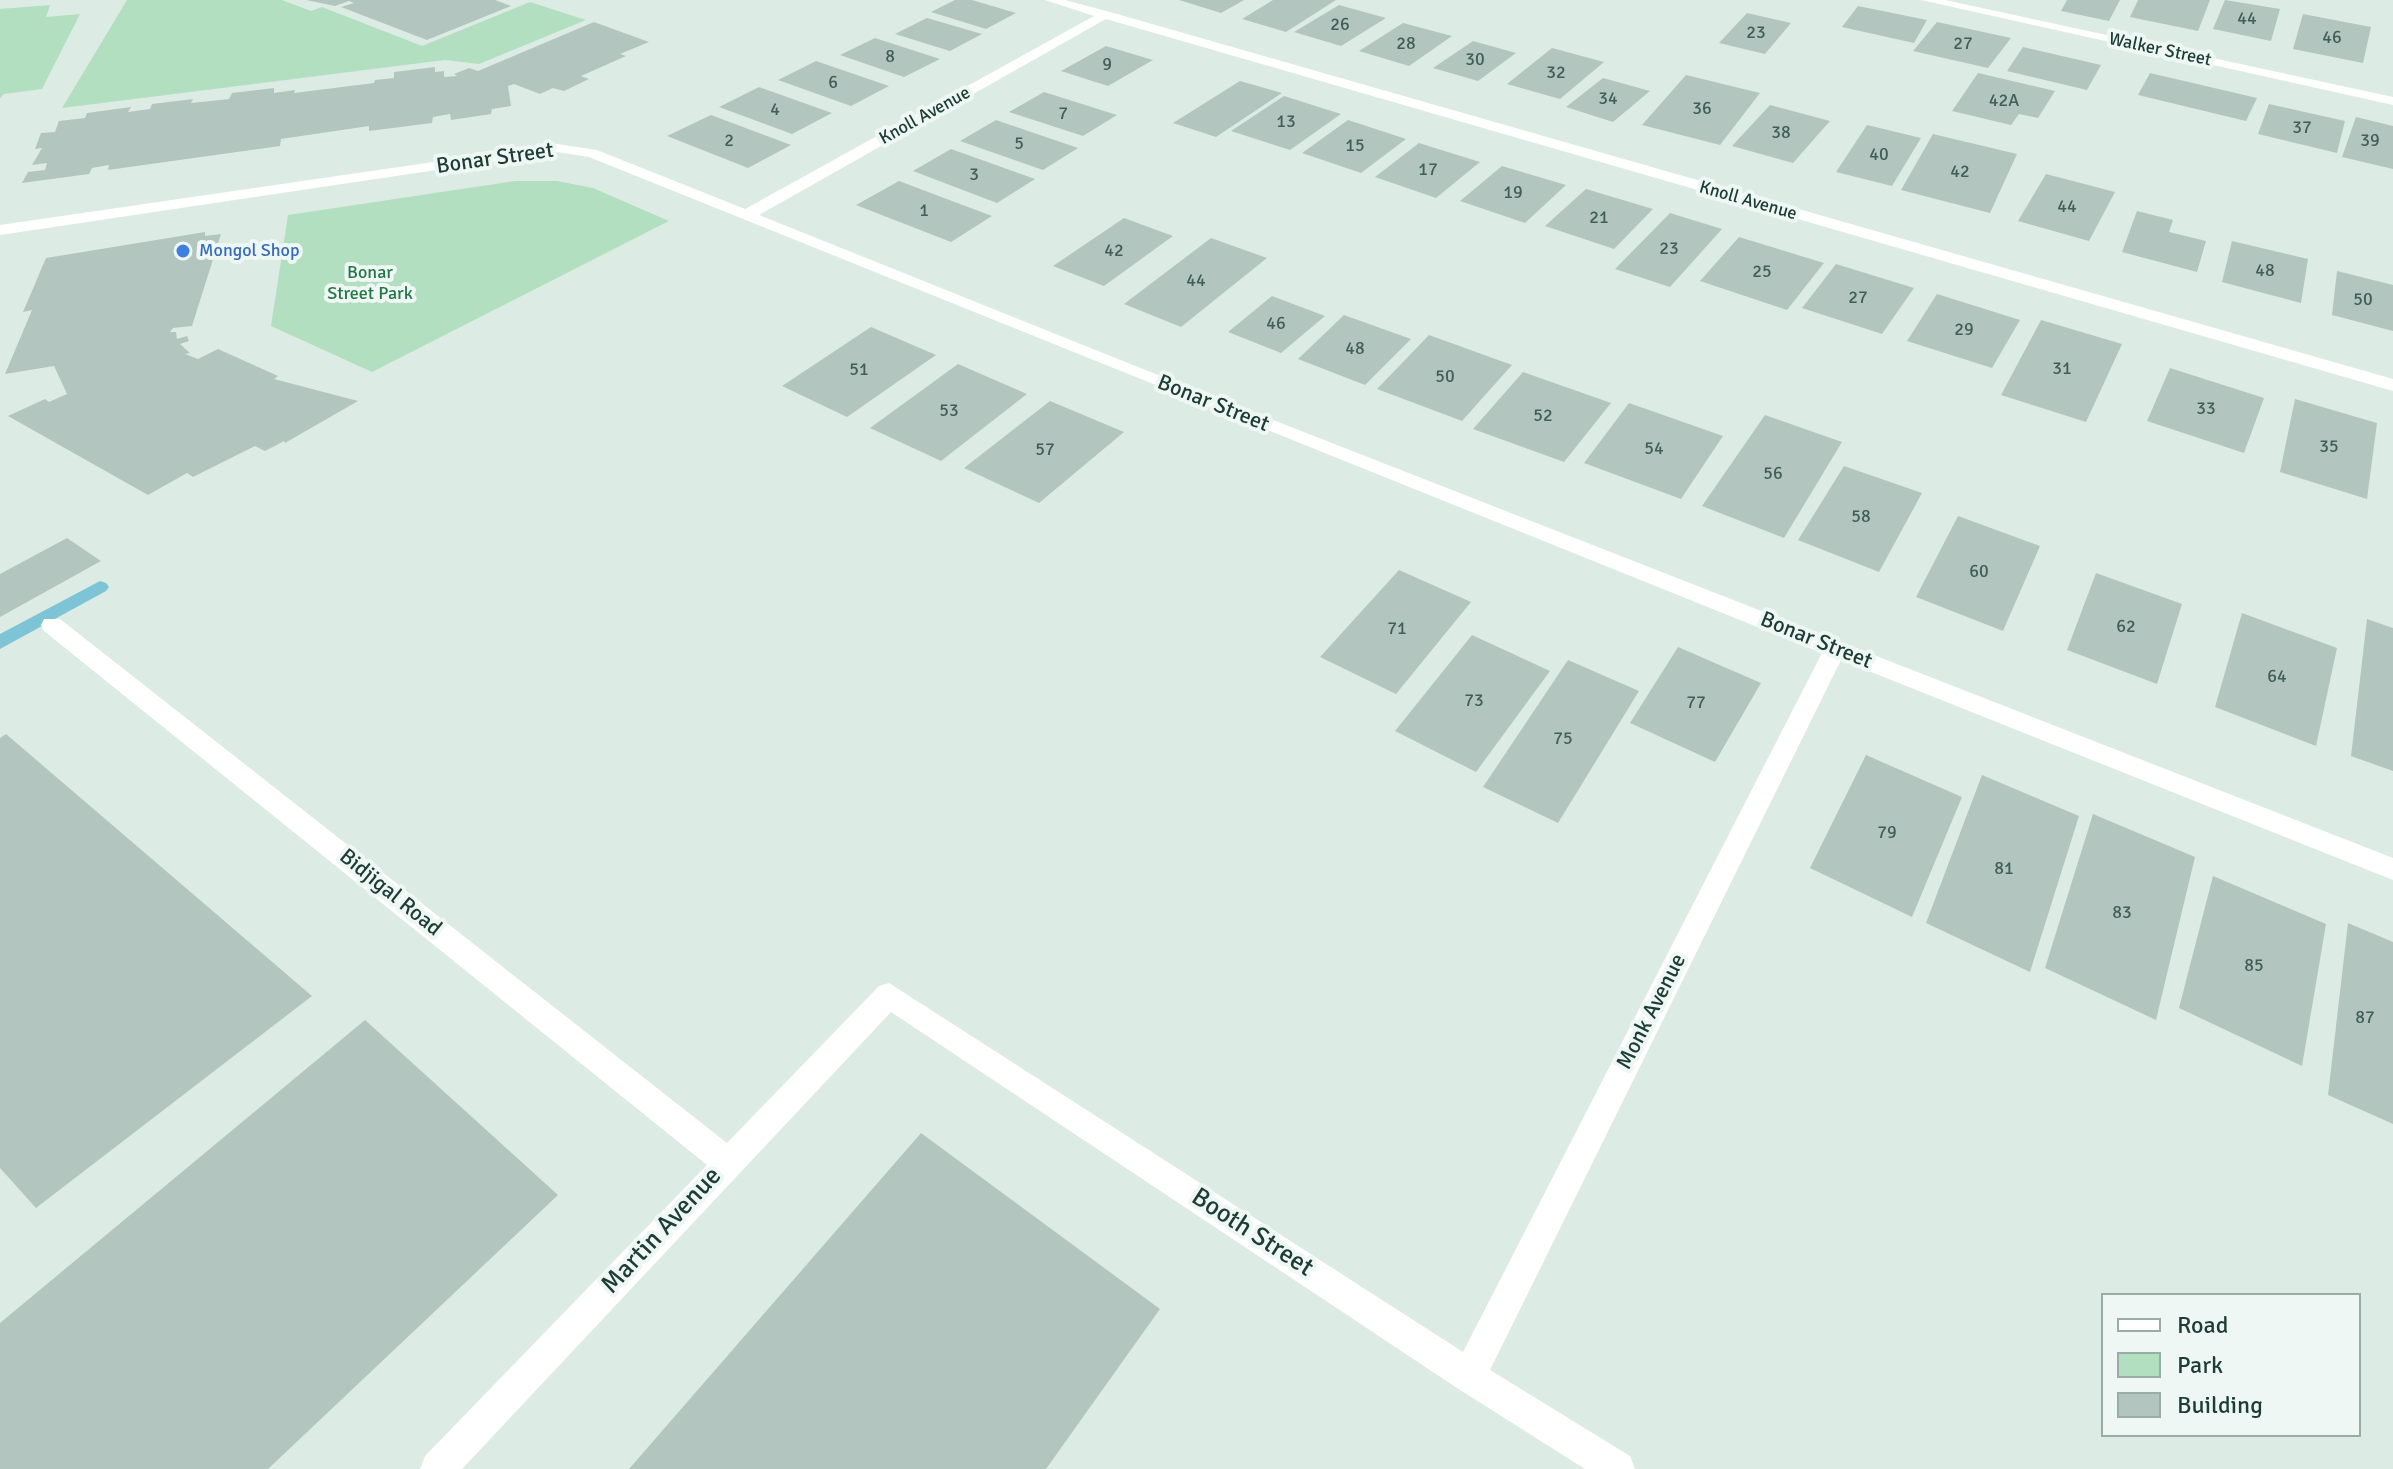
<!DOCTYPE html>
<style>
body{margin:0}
#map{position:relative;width:2393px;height:1469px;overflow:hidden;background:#ddebe5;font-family:Signika,sans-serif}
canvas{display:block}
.legend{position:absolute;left:2101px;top:1293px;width:260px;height:144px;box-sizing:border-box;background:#eef7f3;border:2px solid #9aaca7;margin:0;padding:10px 14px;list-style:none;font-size:24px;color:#1d3c35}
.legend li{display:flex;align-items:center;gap:16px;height:40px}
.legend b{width:40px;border:2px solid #9aaca7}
</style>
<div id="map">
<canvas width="2393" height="1469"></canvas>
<ul class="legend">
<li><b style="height:10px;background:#fff"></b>Road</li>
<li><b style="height:22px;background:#b3dfc1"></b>Park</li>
<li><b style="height:22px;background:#b2c6bf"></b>Building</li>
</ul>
</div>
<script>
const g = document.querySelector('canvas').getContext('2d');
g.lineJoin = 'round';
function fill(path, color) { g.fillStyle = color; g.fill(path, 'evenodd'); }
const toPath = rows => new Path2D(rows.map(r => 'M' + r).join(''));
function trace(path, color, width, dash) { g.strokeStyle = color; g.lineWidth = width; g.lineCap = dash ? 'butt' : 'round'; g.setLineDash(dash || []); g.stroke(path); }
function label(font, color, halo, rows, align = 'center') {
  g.font = font + ' Signika,sans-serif'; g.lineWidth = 8; g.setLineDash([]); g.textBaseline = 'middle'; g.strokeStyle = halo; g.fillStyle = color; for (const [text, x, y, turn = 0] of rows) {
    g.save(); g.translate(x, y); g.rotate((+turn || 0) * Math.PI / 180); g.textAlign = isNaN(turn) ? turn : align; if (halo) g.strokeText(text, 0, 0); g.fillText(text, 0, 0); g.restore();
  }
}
fill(toPath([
 [127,0,282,0,311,11,322,7,422,46,530,2,586,20,479,64,445,60,62,108],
 [50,5,46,17,80,14,42,89,4,94,0,98,0,9],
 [515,181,557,181,593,188,669,221,372,372,271,326,288,215]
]), '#b3dfc1');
fill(toPath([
 [100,581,106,583,109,587,106,591,0,649,0,634,100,581]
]), '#7ec4d7');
fill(toPath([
 [306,0,495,0,511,6,427,40,341,7,354,3,349,1,335,6],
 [955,0,972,0,1016,13,986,29,931,12],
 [1179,0,1244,0,1221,13],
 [1273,0,1336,0,1286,32,1242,19],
 [2067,0,2120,0,2109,21,2061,11],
 [2138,0,2210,0,2198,31,2130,17],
 [2225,0,2280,9,2271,41,2213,29],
 [1339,5,1386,18,1341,46,1294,32],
 [1858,6,1927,20,1914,43,1842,27],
 [1747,13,1791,23,1765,54,1719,43],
 [2303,14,2371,27,2363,63,2293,49],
 [927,18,982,34,950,51,895,34],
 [594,22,649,42,620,54,626,56,581,76,589,79,564,91,553,88,540,94,514,84,508,86,511,106,492,109,491,114,451,120,450,114,433,117,432,123,369,131,369,126,281,139,280,146,108,170,109,165,92,168,89,174,22,183,28,172,45,170,47,163,32,165,42,148,35,149,41,133,55,132,59,121,85,118,87,113,131,107,128,112,150,109,152,104,193,99,191,103,229,99,232,93,274,88,274,93,295,90,294,93,374,83,375,80,394,78,394,72,435,67,435,72,444,71,444,77,457,76,454,74,469,68,478,71],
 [1937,22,2011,38,1988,68,1913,51],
 [1403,23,1452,36,1409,66,1359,51],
 [875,38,940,59,904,77,840,55],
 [1473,41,1516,53,1478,81,1433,68],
 [1106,46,1153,60,1108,86,1061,71],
 [2023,47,2101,65,2087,90,2007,71],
 [1552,48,1604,62,1560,99,1507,84],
 [816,61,889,86,851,106,778,80],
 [1978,73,2055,91,2038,118,2019,114,2011,125,1952,111],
 [2150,73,2257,98,2246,121,2138,95],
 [1686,75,1760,93,1720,145,1642,125],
 [1603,78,1650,91,1613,122,1566,107],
 [1240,81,1282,93,1216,137,1173,123],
 [759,87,832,113,792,134,719,107],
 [1044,92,1117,115,1083,136,1009,112],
 [1284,96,1341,114,1290,150,1231,131],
 [2269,104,2345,121,2337,153,2258,134],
 [1770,105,1830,121,1793,163,1732,146],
 [711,115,791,145,748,168,667,136],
 [2356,117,2393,126,2393,169,2342,157],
 [996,120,1078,148,1043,170,960,141],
 [1348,120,1406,139,1361,173,1302,153],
 [1867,125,1921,138,1892,186,1836,172],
 [1933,134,2017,154,1990,213,1901,190],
 [1419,143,1480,162,1436,198,1375,177],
 [951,149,1035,179,997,203,913,171],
 [1502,166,1566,185,1525,223,1460,201],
 [2046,174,2115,192,2089,241,2018,221],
 [899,181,992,216,951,242,856,205],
 [1586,189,1653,209,1614,249,1545,226],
 [2137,211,2173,220,2169,232,2206,241,2197,272,2122,252],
 [1670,213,1722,229,1670,287,1615,269],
 [1124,218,1173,236,1104,286,1053,266],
 [205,232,205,236,221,234,192,326,173,328,170,332,176,332,177,339,187,336,189,341,180,344,190,353,185,354,198,359,218,349,278,376,274,379,358,401,285,443,284,441,265,451,255,446,193,477,187,473,148,495,8,416,45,399,49,402,67,394,54,366,5,374,32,310,23,312,46,258],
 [1739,237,1824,263,1787,310,1700,281],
 [1211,238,1267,258,1181,327,1124,304],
 [2232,241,2308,259,2301,303,2222,282],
 [1836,264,1914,288,1882,334,1802,308],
 [2337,271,2393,285,2393,331,2332,315],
 [1937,294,2020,320,1992,368,1907,341],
 [1272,296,1325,316,1281,353,1228,332],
 [1344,315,1411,339,1365,385,1298,359],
 [2041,320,2122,344,2086,422,2001,395],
 [871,327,936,355,847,417,782,386],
 [1429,335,1512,365,1462,421,1377,389],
 [958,364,1027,394,941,461,870,428],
 [2170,368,2264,398,2244,453,2147,421],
 [1523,372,1611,403,1564,462,1473,429],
 [2295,399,2377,423,2367,499,2280,472],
 [1050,401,1124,432,1039,503,964,468],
 [1629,403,1723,436,1681,499,1584,463],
 [1765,415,1842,442,1784,538,1702,506],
 [1844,466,1922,493,1879,572,1798,540],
 [1958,516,2040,546,2003,631,1916,597],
 [67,538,101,561,0,617,0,574],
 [1399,570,1471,602,1396,694,1320,657],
 [2096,573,2182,604,2157,684,2067,650],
 [2242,613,2337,648,2316,746,2215,707],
 [2367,619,2393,628,2393,771,2351,756],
 [1472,635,1550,671,1476,772,1395,731],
 [1678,647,1761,683,1715,762,1630,723],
 [1568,660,1639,691,1558,823,1483,787],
 [6,734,312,996,36,1208,0,1168,0,738],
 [1866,755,1962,797,1912,917,1810,868],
 [1982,775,2079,816,2030,972,1926,923],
 [2093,814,2195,857,2156,1020,2045,968],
 [2213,876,2326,924,2302,1066,2179,1008],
 [2348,923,2393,942,2393,1124,2328,1095],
 [365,1020,558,1195,268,1469,0,1469,0,1323],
 [921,1133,1160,1309,1046,1469,629,1469]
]), '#b2c6bf');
fill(toPath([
 [1045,0,1065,0,1110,12,2393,379,2393,391,1106,19,759,215,1158,375,2393,858,2393,880,1841,660,1490,1370,1630,1456,1635,1469,1585,1469,1457,1388,891,1012,462,1469,420,1469,425,1456,707,1165,44,631,41,625,44,619,60,619,727,1143,879,986,889,983,1463,1352,1822,653,589,157,557,152,0,235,0,225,557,144,597,150,745,209,1094,16,1045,0],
 [1921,0,1945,0,2393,97,2393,105,1921,0]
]), '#fff');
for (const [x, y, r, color] of [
 [183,251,8,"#3f7fe0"]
]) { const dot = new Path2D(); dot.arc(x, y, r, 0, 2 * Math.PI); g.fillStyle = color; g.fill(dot); trace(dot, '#eef7f3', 3); }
label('18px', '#425e58', null, [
 ["44",2247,19],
 ["26",1340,25],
 ["23",1756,33],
 ["46",2332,38],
 ["28",1406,44],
 ["27",1963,44],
 ["8",890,57],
 ["30",1475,60],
 ["9",1107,65],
 ["32",1556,73],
 ["6",833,83],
 ["34",1608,99],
 ["42A",2004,101],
 ["36",1702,109],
 ["4",775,110],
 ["7",1063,114],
 ["13",1286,122],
 ["37",2302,128],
 ["38",1781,133],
 ["2",729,141],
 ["39",2370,141],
 ["5",1019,144],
 ["15",1355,146],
 ["40",1879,155],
 ["17",1428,170],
 ["42",1960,172],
 ["3",974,175],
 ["19",1513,193],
 ["44",2067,207],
 ["1",924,211],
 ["21",1599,218],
 ["23",1669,249],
 ["42",1114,251],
 ["48",2265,271],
 ["25",1762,272],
 ["44",1196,281],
 ["27",1858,298],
 ["50",2363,300],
 ["46",1276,324],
 ["29",1964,330],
 ["48",1355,349],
 ["31",2062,369],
 ["51",859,370],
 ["50",1445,377],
 ["33",2206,409],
 ["53",949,411],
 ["52",1543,416],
 ["35",2329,447],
 ["54",1654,449],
 ["57",1045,450],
 ["56",1773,474],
 ["58",1861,517],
 ["60",1979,572],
 ["62",2126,627],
 ["71",1397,629],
 ["64",2277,677],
 ["73",1474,701],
 ["77",1696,703],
 ["75",1563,739],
 ["79",1887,833],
 ["81",2004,869],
 ["83",2122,913],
 ["85",2254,966],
 ["87",2365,1018]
]);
label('18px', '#1d3c35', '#eef7f3', [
 ["Walker Street",2160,50,12],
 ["Knoll Avenue",925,116,-29],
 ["Knoll Avenue",1748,201,16]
]);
label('18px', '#366cbe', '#eef7f3', [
 ["Mongol Shop",199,251]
], 'left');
label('18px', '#237648', '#eef7f3', [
 ["Bonar",370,273],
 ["Street Park",370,294]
]);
label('22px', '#1d3c35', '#eef7f3', [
 ["Bonar Street",495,159,-8],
 ["Bonar Street",1213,404,22],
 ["Bonar Street",1816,641,22],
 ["Bidjigal Road",390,893,39],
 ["Monk Avenue",1652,1012,-63]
]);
label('26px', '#1d3c35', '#eef7f3', [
 ["Martin Avenue",662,1231,-47],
 ["Booth Street",1252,1233,33]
]);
</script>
